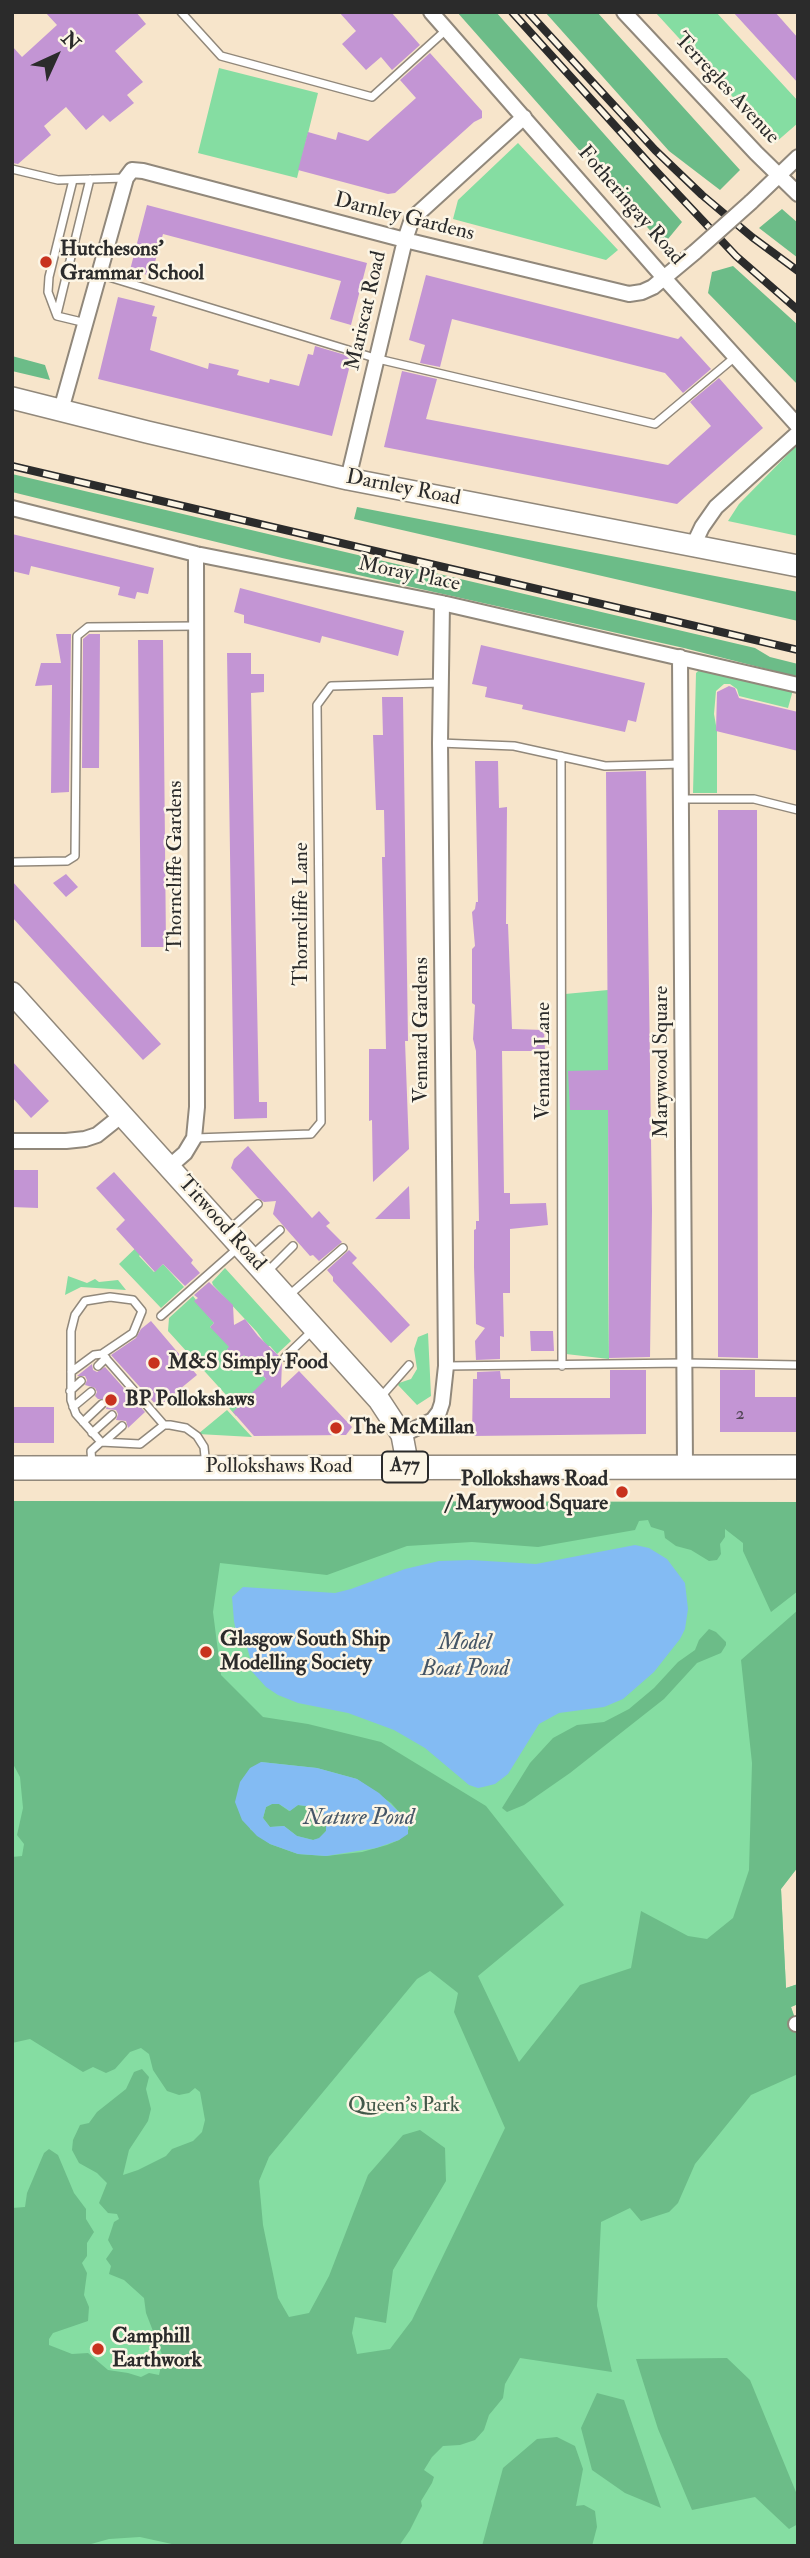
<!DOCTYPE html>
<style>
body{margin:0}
#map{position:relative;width:810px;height:2558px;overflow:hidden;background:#f7e5cb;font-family:"IM FELL Double Pica",serif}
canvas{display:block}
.frame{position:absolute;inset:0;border:14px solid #2b2b2b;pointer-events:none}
.north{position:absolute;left:21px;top:21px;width:70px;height:70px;-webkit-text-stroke:5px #fcf5e5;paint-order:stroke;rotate:45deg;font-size:19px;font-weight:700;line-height:28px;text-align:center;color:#2b2b2b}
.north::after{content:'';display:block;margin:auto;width:24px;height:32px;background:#2b2b2b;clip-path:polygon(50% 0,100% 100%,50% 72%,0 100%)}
</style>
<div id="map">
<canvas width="810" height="2558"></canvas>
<div class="frame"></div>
<div class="north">N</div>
</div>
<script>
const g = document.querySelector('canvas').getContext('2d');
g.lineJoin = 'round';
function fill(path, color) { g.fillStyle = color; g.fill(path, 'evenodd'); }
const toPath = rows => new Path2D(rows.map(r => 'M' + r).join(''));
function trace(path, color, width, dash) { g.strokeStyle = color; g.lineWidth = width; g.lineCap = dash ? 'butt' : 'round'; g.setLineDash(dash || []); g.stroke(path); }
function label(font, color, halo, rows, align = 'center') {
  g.font = font + ' "IM FELL Double Pica",serif'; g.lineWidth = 5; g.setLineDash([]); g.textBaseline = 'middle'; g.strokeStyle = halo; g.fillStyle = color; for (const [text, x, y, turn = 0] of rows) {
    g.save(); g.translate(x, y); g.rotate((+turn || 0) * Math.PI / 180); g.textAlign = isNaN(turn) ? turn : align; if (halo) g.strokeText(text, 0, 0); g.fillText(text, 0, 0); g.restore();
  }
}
fill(toPath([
 [655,12,716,12,798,101,798,123,775,143],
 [219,68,318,93,297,178,198,153],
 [518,143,618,250,606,260,453,219,458,200],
 [798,444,798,536,728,521,739,504],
 [701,668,793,690,788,708,739,696,737,689,730,684,724,684,716,691,714,714,717,731,717,793,693,793,696,673],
 [608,990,608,1263,609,1359,566,1354,565,994],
 [143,1241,148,1247,139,1256,154,1272,163,1264,184,1287,161,1308,119,1264],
 [225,1268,291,1341,277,1354,270,1346,267,1346,257,1332,213,1285,212,1282],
 [68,1276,87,1283,95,1279,99,1282,118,1280,126,1290,81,1287,65,1295],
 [193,1296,214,1323,210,1327,233,1343,227,1350,237,1361,244,1355,266,1379,253,1400,236,1416,223,1401,227,1396,168,1331,169,1318],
 [428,1333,431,1396,417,1405,398,1385,399,1383,411,1379,417,1369,414,1349,418,1337],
 [227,1410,252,1437,198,1434],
 [12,1501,798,1502,798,1867,781,1889,786,1988,798,1984,798,2004,791,2007,798,2028,798,2546,12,2546]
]), '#85dda2');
fill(toPath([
 [457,12,496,12,682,222,663,245],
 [545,12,597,12,740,170,720,190,669,151],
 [782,209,798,223,798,258,759,228],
 [733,266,798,325,798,385,708,293,712,272],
 [12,356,45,365,50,380,12,371],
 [12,474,755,648,770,657,798,664,798,677,684,648,282,558,12,492],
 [357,507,798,592,798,621,354,519],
 [12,1501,798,1502,798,1591,771,1612,743,1551,743,1543,725,1529,725,1537,720,1544,721,1554,717,1560,709,1561,691,1550,676,1546,665,1538,664,1531,651,1527,648,1520,639,1521,635,1530,538,1547,472,1542,407,1546,327,1575,220,1563,213,1612,221,1675,263,1717,308,1724,381,1742,486,1806,564,1905,478,1976,519,2062,580,1985,631,1968,641,1911,688,1936,707,1939,733,1918,749,1870,752,1763,741,1660,798,1610,798,1867,781,1889,786,1988,798,1984,798,2004,791,2007,798,2027,798,2074,751,2095,695,2164,678,2203,669,2212,641,2221,630,2208,601,2222,597,2306,612,2372,520,2358,505,2384,503,2398,489,2415,484,2430,475,2440,460,2445,443,2446,432,2457,424,2470,434,2477,432,2483,421,2501,422,2506,410,2530,399,2546,181,2546,140,2537,109,2539,84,2546,12,2546,12,2208,25,2207,27,2193,44,2153,49,2149,58,2155,74,2193,86,2209,86,2219,94,2232,87,2243,87,2256,82,2263,87,2273,84,2295,89,2307,88,2321,53,2333,49,2339,49,2345,72,2354,88,2353,108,2370,128,2373,141,2377,149,2373,159,2375,163,2357,146,2313,144,2298,124,2280,109,2274,111,2266,106,2259,113,2249,108,2240,114,2222,119,2219,117,2214,108,2213,99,2203,107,2183,97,2173,79,2163,72,2150,73,2140,80,2125,89,2123,97,2112,126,2089,134,2072,142,2069,149,2077,146,2089,151,2109,148,2121,129,2150,123,2175,138,2170,166,2156,172,2149,193,2141,202,2132,205,2120,200,2092,195,2088,189,2093,179,2095,167,2091,153,2070,149,2054,141,2048,130,2052,115,2069,106,2073,93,2067,83,2072,30,2039,12,2043,12,1857,22,1856,24,1844,17,1835,23,1808,20,1777,12,1762],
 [261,1762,317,1768,357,1779,391,1803,408,1822,409,1829,399,1840,387,1845,362,1852,326,1856,298,1854,270,1844,250,1829],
 [430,1971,458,1993,454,2012,505,2128,412,2320,390,2349,357,2354,352,2333,355,2317,386,2323,393,2270,446,2181,445,2148,420,2130,403,2135,368,2175,329,2276,309,2313,289,2317,278,2298,263,2225,259,2181,269,2157,417,1979],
 [709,1629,716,1632,726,1642,726,1645,721,1653,697,1663,664,1699,570,1773,524,1805,507,1812,502,1808,530,1763,553,1738,577,1725,604,1722,629,1709,654,1688,678,1662,695,1650,699,1640],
 [272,1804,279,1804,289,1811,298,1805,313,1807,326,1817,326,1831,319,1839,313,1840,297,1836,284,1826,270,1827,263,1818,266,1807],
 [727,2358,750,2380,798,2497,798,2524,789,2529,755,2497,692,2510,658,2429,636,2359],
 [597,2393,624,2400,661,2508,625,2493,592,2470,581,2428],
 [557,2437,575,2446,583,2469,576,2506,584,2505,595,2511,597,2527,592,2546,482,2546,503,2468,537,2439]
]), '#6cbc88');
fill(toPath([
 [635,1545,649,1548,667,1559,685,1583,688,1609,685,1629,680,1639,654,1672,623,1699,604,1707,559,1713,539,1724,508,1774,495,1784,483,1787,478,1788,469,1785,425,1748,394,1730,348,1713,298,1703,278,1695,266,1687,246,1665,252,1664,242,1631,236,1631,234,1621,232,1597,243,1587,335,1593,351,1589,405,1569,439,1561,471,1560,536,1564],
 [261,1762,317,1768,357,1779,379,1793,401,1814,408,1822,408,1834,399,1840,376,1848,326,1856,298,1854,270,1844,257,1836,242,1820,235,1802,240,1782,250,1768],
 [272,1804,279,1804,290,1811,298,1805,313,1807,326,1817,326,1831,319,1838,313,1840,297,1836,284,1826,270,1827,263,1818,266,1807]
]), '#83bbf3');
fill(toPath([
 [45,12,136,12,146,24,115,51,143,82,127,95,134,103,110,122,103,115,86,130,66,107,44,126,51,135,18,164,12,163,12,46,22,57,57,25],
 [339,12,391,12,420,45,392,70,381,57,366,70,342,44,356,31],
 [733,12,775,12,798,38,798,83],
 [430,53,482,111,482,118,474,122,395,193,388,194,298,170,308,132,336,140,338,132,368,141,416,98,400,80],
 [147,205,367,263,351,325,330,319,341,281,163,234,151,276,130,270],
 [426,275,678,339,681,336,711,369,683,393,665,373,452,319,440,367,420,363,425,345,409,340],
 [118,297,155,306,152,316,157,317,150,350,208,369,209,363,239,370,237,375,269,383,270,379,299,386,308,354,313,355,315,346,352,357,332,436,98,379],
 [402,371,437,379,426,419,668,465,711,426,690,402,719,378,763,428,677,504,384,447],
 [12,534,154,568,148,594,137,592,135,599,118,595,120,587,31,566,29,575,12,571],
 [240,588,404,631,398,656,322,636,320,643,244,623,244,615,234,612],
 [56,634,71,634,69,792,51,793,52,685,35,686,41,663,61,663],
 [89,634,100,634,99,768,82,768,83,639],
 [138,640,163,640,166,947,141,947],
 [481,645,645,683,636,722,628,720,625,732,522,709,523,705,485,697,487,687,472,684],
 [227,653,251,653,251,674,264,674,264,692,251,693,259,1102,267,1102,267,1118,234,1119],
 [729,686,735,688,739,698,798,712,798,751,716,731,717,692],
 [382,697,403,697,408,1041,405,1041,409,1149,373,1182,372,1120,369,1121,369,1049,386,1049,382,857,385,857,384,810,376,810,373,735,383,735],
 [475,761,498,761,499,808,507,807,506,924,508,924,512,1029,544,1030,545,1051,502,1051,504,1193,510,1193,510,1204,546,1203,548,1225,510,1229,510,1293,503,1293,504,1337,500,1336,500,1359,476,1360,475,1341,485,1328,476,1324,474,1267,474,1230,476,1229,476,1221,479,1221,476,1051,473,1039,475,1005,472,1003,472,949,475,946,472,912,475,909,476,902,478,902],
 [646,771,652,1211,650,1357,609,1358,608,1110,570,1110,568,1071,608,1070,606,772],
 [718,810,757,810,758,1358,718,1357],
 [66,874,78,887,66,897,53,883],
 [12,881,161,1044,143,1060,12,917],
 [12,1061,49,1101,31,1118,12,1097],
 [248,1146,312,1218,319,1211,330,1223,326,1226,342,1242,319,1261,313,1255,310,1256,273,1214,276,1201,264,1202,258,1198,231,1168,234,1159],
 [12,1170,38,1170,38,1208,12,1207],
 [114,1172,193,1260,191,1263,200,1273,185,1286,163,1264,155,1272,116,1229,125,1220,96,1188],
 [409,1186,410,1219,375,1219],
 [349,1250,357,1258,352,1263,410,1325,391,1343,333,1281,333,1277,327,1270],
 [209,1282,233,1305,234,1325,245,1319,258,1336,279,1356,282,1362,281,1388,299,1371,352,1427,346,1435,254,1436,233,1412,266,1379,244,1355,237,1361,227,1349,229,1347,210,1327,214,1323,194,1301,198,1298,194,1295],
 [151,1321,197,1375,158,1407,111,1355,136,1338,141,1329],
 [530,1331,553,1331,554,1351,531,1351],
 [92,1364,93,1370,97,1372,105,1367,145,1412,128,1428,126,1421,116,1420,118,1414,116,1410,106,1409,108,1403,106,1399,98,1399,95,1396,97,1392,95,1388,85,1385,87,1380,85,1376,77,1376],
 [610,1370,646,1370,646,1434,472,1436,473,1379,477,1379,477,1372,500,1371,501,1379,510,1379,510,1398,610,1398],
 [720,1370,755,1370,755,1397,798,1397,798,1432,720,1432],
 [12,1407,54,1407,54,1443,12,1443]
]), '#c395d4');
const lane = toPath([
 [181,12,221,56,372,97,446,30],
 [12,169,58,180,126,178],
 [73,180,49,277,48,292,57,316,86,323],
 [99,274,378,359,655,424,735,357],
 [57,314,90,179],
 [440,743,514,746,605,766,681,764],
 [561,756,562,1366],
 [681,799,754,799,798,810],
 [12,862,67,861,75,856,77,636,88,627,196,626],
 [195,1138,311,1134,321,1122,317,705,331,686,441,683],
 [228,1231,258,1204],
 [251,1256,280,1230],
 [266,1273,293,1246],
 [287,1297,343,1248],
 [161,1316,239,1247],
 [285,1357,312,1331],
 [98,1366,106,1358],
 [446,1366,685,1363,798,1365],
 [71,1372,94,1355,102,1354,164,1425],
 [70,1391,81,1381],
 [379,1399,409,1365],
 [73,1407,91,1392],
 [83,1422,102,1404],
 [92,1433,112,1415],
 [101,1442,76,1414,71,1400,71,1331,75,1315,85,1301,110,1297,133,1300,142,1311,133,1333,102,1354],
 [104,1442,122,1426],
 [92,1464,91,1451,101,1442,140,1444,164,1425,170,1425,186,1428,197,1436,204,1447,206,1466]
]);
const street = toPath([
 [431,12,665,279,798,426],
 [624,12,756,153,798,194],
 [751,202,798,157],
 [61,410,126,178,132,170,143,171,405,240,629,294,642,292,653,287,695,252],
 [348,479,405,240,412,219,524,117],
 [12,508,196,554,442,603,798,685],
 [693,546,702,527,716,507,798,433],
 [680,657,685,1467],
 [12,1141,66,1141,85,1139,97,1135,122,1115],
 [169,1167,185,1153,194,1138,197,1107,196,554],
 [402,1435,433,1420,439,1412,442,1403,446,1366,440,743,442,603],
 [796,2024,798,2024]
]);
const secondary = toPath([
 [12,398,147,432,348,479,798,566],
 [12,993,379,1400,402,1435,408,1467]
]);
const primary = toPath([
 [12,1468,798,1467]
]);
trace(lane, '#91887b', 10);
trace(street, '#91887b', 18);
trace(secondary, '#91887b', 24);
trace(primary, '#91887b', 26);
trace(lane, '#fff', 7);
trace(street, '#fff', 14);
trace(secondary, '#fff', 21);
trace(primary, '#fff', 23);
const rail = toPath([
 [512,12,656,171,736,256,798,310],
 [528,12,655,150,702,195,752,237,798,271],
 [12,466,798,650]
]);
trace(rail, '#2b2b2b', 8);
trace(rail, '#fcf5e5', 5, [16]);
const streetBridge = toPath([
 [695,252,751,202]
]);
trace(streetBridge, '#91887b', 18, []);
trace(streetBridge, '#fff', 14);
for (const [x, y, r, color] of [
 [46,262,7,"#c8321e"],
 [154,1363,7,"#c8321e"],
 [111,1400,7,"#c8321e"],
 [336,1428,7,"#c8321e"],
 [622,1492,7,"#c8321e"],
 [206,1652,7,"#c8321e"],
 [98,2349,7,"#c8321e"]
]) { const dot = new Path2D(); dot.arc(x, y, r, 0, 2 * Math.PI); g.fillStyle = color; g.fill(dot); trace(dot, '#fcf5e5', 2.5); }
label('18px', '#514655', null, [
 ["2",740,1415]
]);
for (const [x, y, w] of [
 [405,1467,46]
]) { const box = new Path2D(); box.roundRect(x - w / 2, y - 15.5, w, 31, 5); g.fillStyle = '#fcf5e5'; g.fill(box); trace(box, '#2b2b2b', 2); }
label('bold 19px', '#2b2b2b', null, [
 ["A77",405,1467]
]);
label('21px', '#2b2b2b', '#fcf5e5', [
 ["Terregles Avenue",726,89,47],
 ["Fotheringay Road",630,206,49],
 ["Darnley Gardens",404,218,14],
 ["Mariscat Road",367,311,-77],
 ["Darnley Road",403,489,11],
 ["Moray Place",409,575,12],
 ["Thorncliffe Gardens",176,866,-90],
 ["Thorncliffe Lane",302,914,-90],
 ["Vennard Gardens",422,1030,-90],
 ["Vennard Lane",544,1061,-90],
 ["Marywood Square",662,1062,-90],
 ["Titwood Road",221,1224,48],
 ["Pollokshaws Road",279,1467]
]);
label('bold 21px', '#2b2b2b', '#fcf5e5', [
 ["Hutchesons'",60,250],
 ["Grammar School",60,274],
 ["M&S Simply Food",168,1363],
 ["BP Pollokshaws",125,1400],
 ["The McMillan",350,1428],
 ["Pollokshaws Road",608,1480,"right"],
 ["/ Marywood Square",608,1504,"right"],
 ["Glasgow South Ship",220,1640],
 ["Modelling Society",220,1664],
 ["Camphill",112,2337],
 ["Earthwork",112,2361]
], 'left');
label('21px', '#425849', '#fcf5e5', [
 ["Queen's Park",404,2106]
]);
label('italic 23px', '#455667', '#fcf5e5', [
 ["Model",465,1644],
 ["Boat Pond",465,1670],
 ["Nature Pond",359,1819]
]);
</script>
